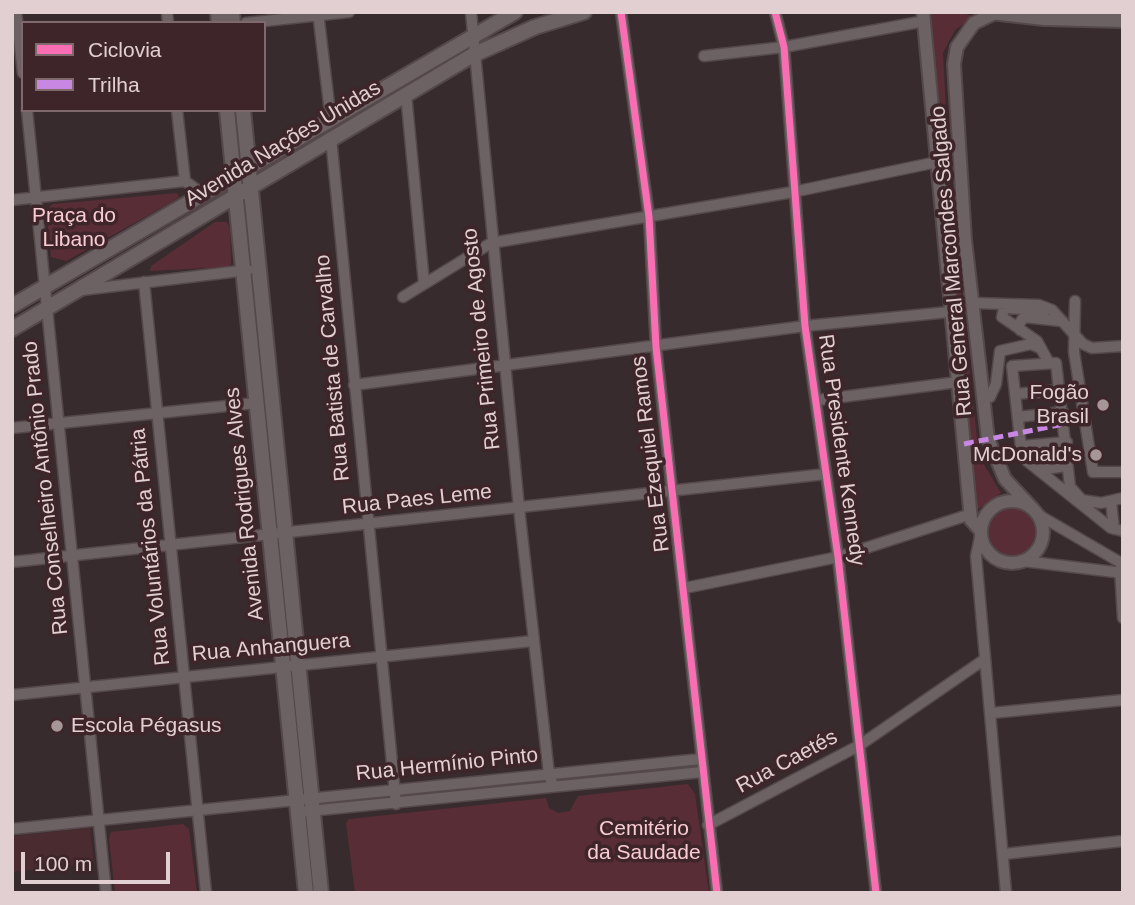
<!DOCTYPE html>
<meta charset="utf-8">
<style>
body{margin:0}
#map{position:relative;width:1135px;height:905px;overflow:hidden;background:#382b2d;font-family:Helvetica,sans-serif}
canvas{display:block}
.frame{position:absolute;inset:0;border:14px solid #e1cfd1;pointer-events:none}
.legend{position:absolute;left:21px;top:21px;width:245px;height:91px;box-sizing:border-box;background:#3e2529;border:2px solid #7f696c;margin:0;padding:9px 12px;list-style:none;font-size:21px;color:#e1cfd1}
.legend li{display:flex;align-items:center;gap:14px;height:35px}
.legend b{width:35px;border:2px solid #7f696c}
.scale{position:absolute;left:21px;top:852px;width:149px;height:32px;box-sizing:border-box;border:4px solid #e1cfd1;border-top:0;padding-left:9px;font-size:21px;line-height:24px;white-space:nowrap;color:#e1cfd1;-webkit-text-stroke:5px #3e2529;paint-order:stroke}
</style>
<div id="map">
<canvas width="1135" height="905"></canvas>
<div class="frame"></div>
<ul class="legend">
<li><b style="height:9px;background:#f96db3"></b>Ciclovia</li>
<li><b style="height:9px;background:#c787e3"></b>Trilha</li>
</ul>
<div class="scale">100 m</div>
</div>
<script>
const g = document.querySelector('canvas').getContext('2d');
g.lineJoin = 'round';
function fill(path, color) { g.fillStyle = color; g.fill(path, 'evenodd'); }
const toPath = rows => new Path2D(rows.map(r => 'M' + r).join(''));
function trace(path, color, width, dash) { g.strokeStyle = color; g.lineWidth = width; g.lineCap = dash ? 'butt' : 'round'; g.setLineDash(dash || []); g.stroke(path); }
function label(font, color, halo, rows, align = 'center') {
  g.font = font + ' Helvetica,sans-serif'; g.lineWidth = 7; g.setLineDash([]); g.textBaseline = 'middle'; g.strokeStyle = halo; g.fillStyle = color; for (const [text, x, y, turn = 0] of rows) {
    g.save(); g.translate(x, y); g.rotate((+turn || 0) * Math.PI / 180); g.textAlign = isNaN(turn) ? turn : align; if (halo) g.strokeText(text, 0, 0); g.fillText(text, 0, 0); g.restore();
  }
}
fill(toPath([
 [90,828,94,863,12,872,12,836]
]), '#492b30');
fill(toPath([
 [931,12,962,12,973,17,955,30,943,53,950,191,979,456,1001,493,977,510,947,227],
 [177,193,179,197,172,202,66,261,51,257,46,209,53,204],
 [215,222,227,222,230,229,231,264,227,267,150,271,151,266],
 '989 532a23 23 0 1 1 46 0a23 23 0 1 1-46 0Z',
 [688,784,695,794,709,893,355,893,346,823,349,819,546,798,549,808,558,813,570,811,578,796],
 [183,824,189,829,197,893,115,893,109,839,111,832]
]), '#592d35');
const minor = toPath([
 [16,12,23,73],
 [167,12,168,23],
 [318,12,331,121],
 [471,12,519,508,549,774,553,786],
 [621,12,649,217,656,347,717,893],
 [775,12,784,47,805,326,838,557,876,893],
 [246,23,349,12],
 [704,56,784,47,925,21],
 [406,94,424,283],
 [27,110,106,893],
 [177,110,185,181],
 [331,138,396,804],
 [12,200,185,181,204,195],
 [144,282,206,893],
 [82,290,248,270],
 [403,297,491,243,793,192,937,162],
 [1075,301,1074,352,1093,472,1123,472],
 [974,303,1039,305,1052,310,1083,344,1092,348,1123,346],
 [1045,310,1004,308,1002,317,1037,341,1049,363],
 [1020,330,1019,324,1024,317,1061,321],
 [354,385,805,326,949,312],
 [1015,394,1060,390],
 [984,397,990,397,996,384,1000,351,1031,344,1040,348],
 [818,400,958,382],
 [1018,417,1063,412],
 [12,428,256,403],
 [1021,446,1067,442],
 [1038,470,1066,466],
 [1123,498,1101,503,1082,500,1070,487,1056,363,1012,366,1022,457,1111,528,1123,531],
 [1111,501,1114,529],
 [1037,514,1123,564],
 [981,532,976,556,1006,893],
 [1023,561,1123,573],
 [12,562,826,474],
 [1120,569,1123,618],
 [685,588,838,557,971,514],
 [12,695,533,641],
 [992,713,1123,700],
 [299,812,702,772],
 [708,825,860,745,985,659],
 [12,829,701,759],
 [1004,854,1123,841]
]);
const tertiary = toPath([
 [923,12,971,520,981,531],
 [995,13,974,23,957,47,954,64,965,240,988,439,1005,479,1033,509],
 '981 532a31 31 0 1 1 62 0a31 31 0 1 1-62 0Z'
]);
const secondary = toPath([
 [218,12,219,23],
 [232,12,233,23],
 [991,12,1044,18,1123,20],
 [227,110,306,893],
 [243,110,321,893],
 [12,306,515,12],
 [12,329,473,55,535,27,584,12]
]);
trace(minor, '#55484a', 13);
trace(tertiary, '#55484a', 16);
trace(secondary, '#55484a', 18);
trace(minor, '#6c6163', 10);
trace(tertiary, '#6c6163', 12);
trace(secondary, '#6c6163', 14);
trace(toPath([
 [964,444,1064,424]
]), '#c787e3', 5, [10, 5]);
trace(toPath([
 [621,12,649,217,656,347,717,893],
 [775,12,784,47,805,326,838,557,876,893]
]), '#f96db3', 7);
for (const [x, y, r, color] of [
 [1103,405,7,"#a69698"],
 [1096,455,7,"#a69698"],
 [57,726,7,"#a69698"]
]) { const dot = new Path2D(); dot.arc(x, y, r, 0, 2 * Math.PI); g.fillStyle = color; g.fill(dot); trace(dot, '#3e2529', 2.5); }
label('21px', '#e1cfd1', '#3e2529', [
 ["Avenida Nações Unidas",283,144,-31],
 ["Rua General Marcondes Salgado",952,261,-95],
 ["Rua Primeiro de Agosto",482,339,-96],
 ["Rua Batista de Carvalho",333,368,-95],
 ["Rua Presidente Kennedy",841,450,82],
 ["Rua Ezequiel Ramos",651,454,-97],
 ["Rua Conselheiro Antônio Prado",46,488,-96],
 ["Rua Paes Leme",417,500,-6],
 ["Avenida Rodrigues Alves",245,504,-96],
 ["Rua Voluntários da Pátria",151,547,-96],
 ["Rua Anhanguera",271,648,-5],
 ["Rua Caetés",787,762,-28],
 ["Rua Hermínio Pinto",447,765,-6]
]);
label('21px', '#f8ccd2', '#3e2529', [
 ["Praça do",74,216],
 ["Libano",74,240],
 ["Cemitério",644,829],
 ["da Saudade",644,853]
]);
label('21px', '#e1cfd1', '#3e2529', [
 ["Fogão",1089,393],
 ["Brasil",1089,417],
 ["McDonald's",1082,455],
 ["Escola Pégasus",71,726,"left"]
], 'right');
</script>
